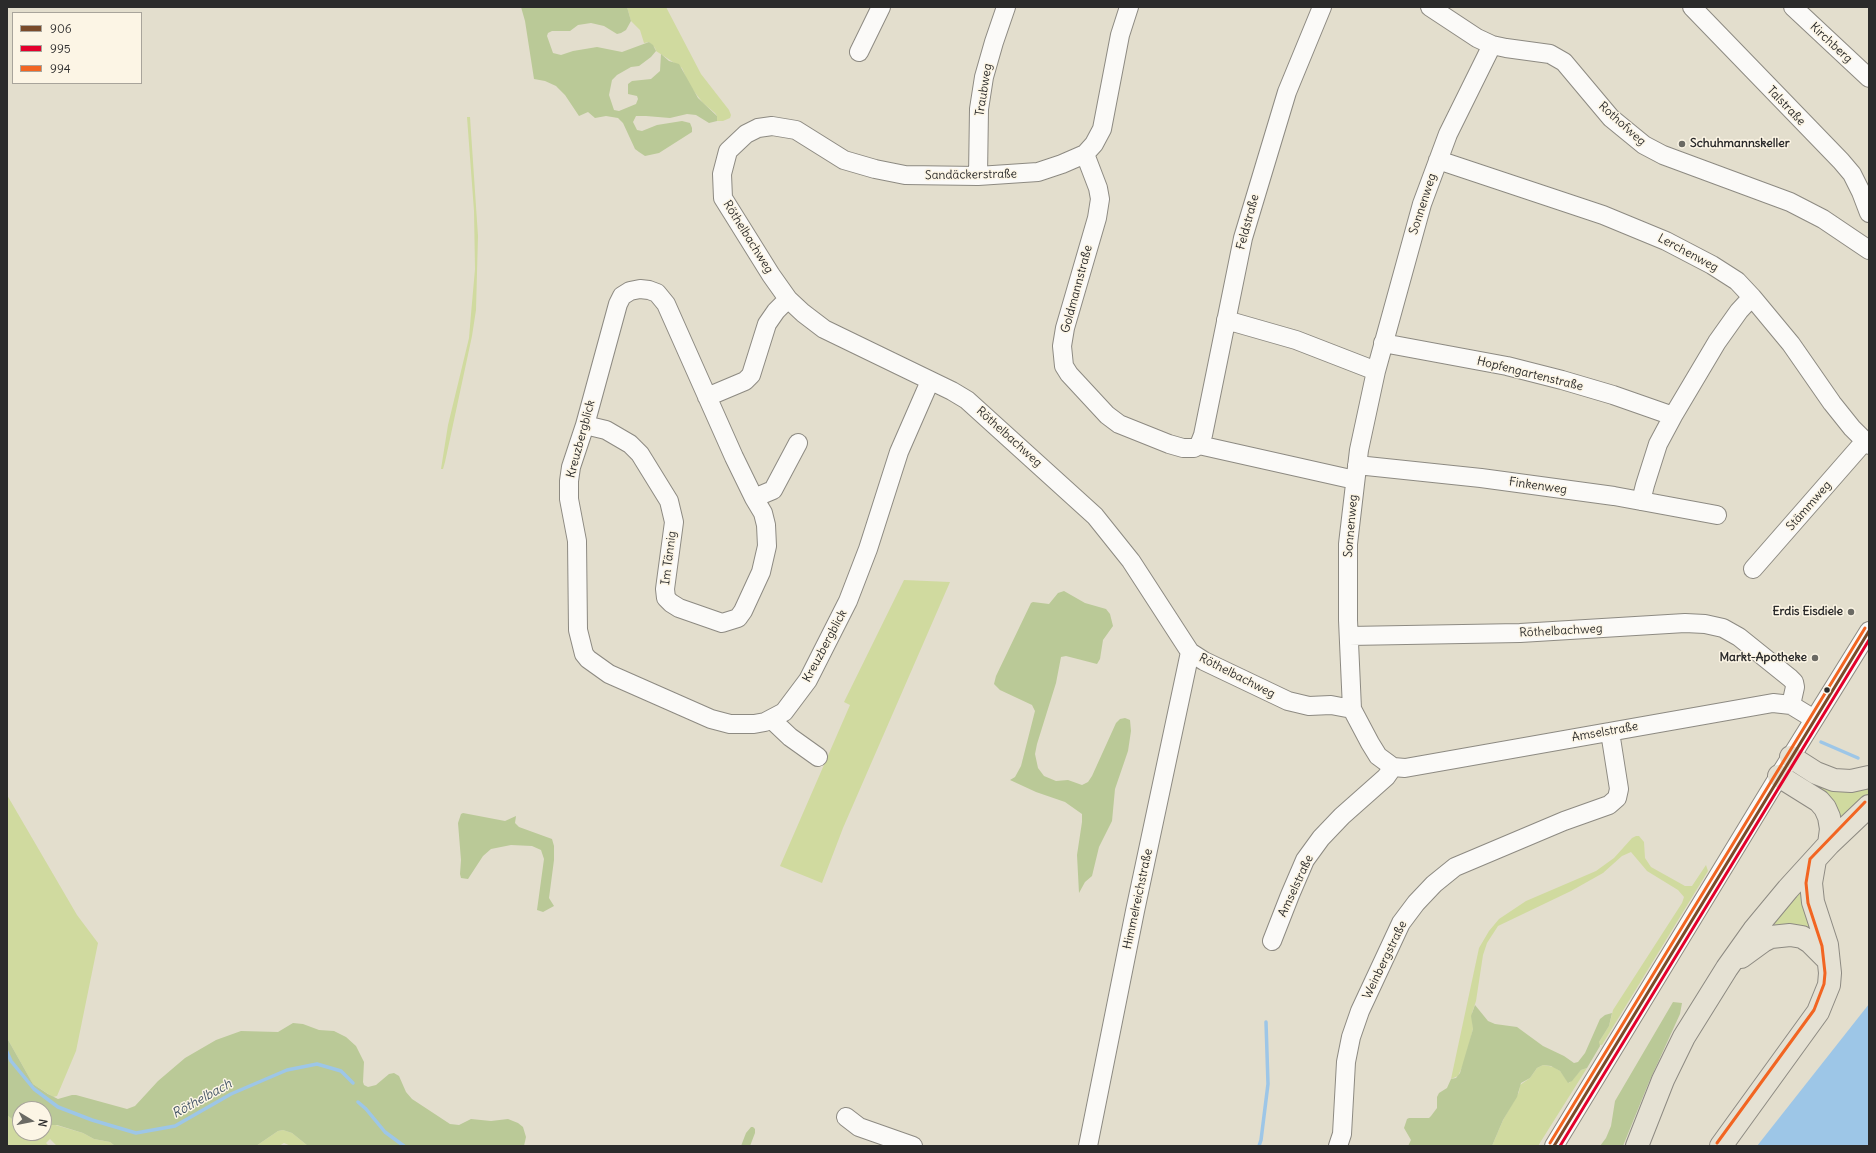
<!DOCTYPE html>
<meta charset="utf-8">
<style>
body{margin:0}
#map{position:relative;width:1876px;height:1153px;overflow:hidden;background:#e3decd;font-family:Delius,sans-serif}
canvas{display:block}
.frame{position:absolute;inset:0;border:8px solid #2b2b2b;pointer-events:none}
.legend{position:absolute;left:12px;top:12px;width:130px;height:72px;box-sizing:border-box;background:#fcf5e5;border:1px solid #a8a49b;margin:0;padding:5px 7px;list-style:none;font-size:12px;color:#2b2b2b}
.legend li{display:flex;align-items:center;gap:8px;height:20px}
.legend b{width:20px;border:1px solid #a8a49b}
.north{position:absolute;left:12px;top:1101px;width:40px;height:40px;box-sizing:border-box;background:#fcf5e5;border:1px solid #a8a49b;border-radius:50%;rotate:100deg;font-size:11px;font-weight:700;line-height:16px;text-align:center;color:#2b2b2b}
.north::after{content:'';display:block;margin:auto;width:14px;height:18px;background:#6b6a64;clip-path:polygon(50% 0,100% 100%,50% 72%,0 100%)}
</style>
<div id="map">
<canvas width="1876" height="1153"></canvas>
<div class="frame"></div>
<ul class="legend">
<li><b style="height:5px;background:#7a4b2a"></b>906</li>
<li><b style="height:5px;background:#e4002b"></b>995</li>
<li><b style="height:5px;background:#f26522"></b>994</li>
</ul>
<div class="north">N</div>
</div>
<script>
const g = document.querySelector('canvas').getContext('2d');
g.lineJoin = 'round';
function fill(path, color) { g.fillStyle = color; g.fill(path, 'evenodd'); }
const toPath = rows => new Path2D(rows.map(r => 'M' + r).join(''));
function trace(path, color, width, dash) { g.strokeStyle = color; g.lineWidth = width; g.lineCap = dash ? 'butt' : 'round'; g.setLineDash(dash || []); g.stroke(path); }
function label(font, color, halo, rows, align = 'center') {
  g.font = font + ' Delius,sans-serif'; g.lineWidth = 3; g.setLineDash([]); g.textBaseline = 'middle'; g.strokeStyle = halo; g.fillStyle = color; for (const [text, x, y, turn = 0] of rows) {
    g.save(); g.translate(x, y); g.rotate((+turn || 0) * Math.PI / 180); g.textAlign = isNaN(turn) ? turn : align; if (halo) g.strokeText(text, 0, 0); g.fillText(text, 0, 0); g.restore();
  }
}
fill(toPath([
 [627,7,666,7,701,74,729,110,731,115,730,118,723,121,717,121,717,116,715,113,703,103,689,85,682,68,656,51,655,48,649,42,644,43,640,30,631,21],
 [467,117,470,117,478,236,476,310,472,336,445,462,443,469,441,469,448,425,469,338,471,314,475,269,474,211],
 [904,580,950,582,843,828,822,883,780,866,850,705,844,702],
 [1800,776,1869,782,1869,794,1837,824],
 [7,795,77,915,98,943,76,1051,57,1096,53,1097,33,1084,7,1038],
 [1636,836,1639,836,1644,842,1645,858,1651,867,1685,886,1692,886,1706,865,1708,871,1602,1045,1599,1045,1599,1042,1609,1026,1613,1010,1682,903,1684,897,1678,890,1647,871,1631,852,1622,856,1603,873,1571,891,1498,926,1487,943,1483,955,1476,1001,1472,1013,1473,1029,1464,1063,1458,1076,1451,1079,1479,948,1489,931,1499,919,1526,901,1596,871,1614,858,1632,838],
 [1802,889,1819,940,1777,927,1772,920],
 [1543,1065,1554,1067,1560,1071,1569,1083,1581,1070,1587,1068,1538,1146,1492,1146,1503,1120,1519,1092,1520,1085,1530,1078,1537,1068],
 [7,1115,12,1119,20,1122,20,1133,44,1133,44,1125,52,1124,83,1133,94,1139,110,1142,115,1146,57,1146,50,1139,46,1143,49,1146,7,1146],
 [283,1130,292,1133,308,1146,291,1146,284,1143,279,1146,256,1146,278,1131]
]), '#d0da9f');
fill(toPath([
 [521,7,627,7,631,21,626,30,621,33,617,34,604,26,591,23,578,25,570,31,552,31,548,33,547,36,553,53,561,55,573,51,597,47,622,52,649,42,653,45,656,51,651,57,639,66,631,67,617,75,612,80,609,95,614,110,619,111,636,104,638,99,637,96,628,94,628,84,632,81,651,79,660,71,661,54,669,61,679,64,698,98,717,116,717,121,709,123,696,115,687,114,670,118,646,116,636,116,633,122,637,130,642,131,657,125,682,121,690,123,692,128,692,132,659,153,645,156,639,152,635,149,623,123,618,118,606,116,595,118,588,112,579,116,565,95,556,86,545,81,534,79,525,21],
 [1064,591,1085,603,1106,609,1110,614,1113,626,1103,640,1100,659,1097,664,1066,656,1061,657,1056,683,1037,744,1035,754,1038,768,1044,776,1056,781,1068,780,1082,785,1088,782,1092,776,1116,723,1120,719,1125,718,1130,720,1131,731,1128,751,1115,789,1112,821,1099,847,1092,876,1085,882,1079,893,1077,855,1082,822,1082,814,1065,802,1036,792,1010,780,1015,777,1021,766,1035,711,1032,705,1000,690,994,684,996,676,1031,603,1033,602,1049,604,1058,593],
 [463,813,505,821,516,816,515,823,519,827,552,839,554,846,554,860,549,898,554,906,543,912,537,910,544,859,541,850,532,846,511,845,491,849,483,856,468,879,461,878,460,874,461,860,458,823,461,814],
 [1673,1002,1682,1003,1680,1014,1649,1082,1623,1146,1600,1146,1606,1138,1611,1126,1615,1101],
 [1475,1005,1488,1021,1495,1024,1517,1027,1543,1046,1564,1056,1574,1063,1578,1062,1585,1053,1600,1019,1605,1015,1612,1013,1609,1026,1599,1042,1600,1046,1587,1068,1581,1070,1572,1081,1568,1083,1560,1071,1551,1066,1543,1065,1537,1068,1530,1078,1521,1083,1517,1097,1503,1120,1492,1146,1408,1146,1411,1140,1404,1128,1407,1119,1409,1118,1429,1118,1431,1116,1437,1108,1437,1097,1439,1093,1447,1088,1451,1079,1456,1078,1460,1073,1473,1029,1471,1016],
 [293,1023,303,1024,319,1030,334,1031,346,1037,356,1046,364,1062,363,1082,364,1085,368,1087,376,1085,389,1074,394,1073,399,1076,406,1092,412,1099,450,1124,459,1125,471,1119,491,1121,508,1119,518,1123,523,1127,526,1137,524,1146,308,1146,292,1133,283,1130,278,1131,256,1146,115,1146,110,1142,94,1139,83,1133,57,1125,44,1125,44,1109,20,1109,20,1122,12,1119,7,1115,7,1038,33,1084,48,1094,58,1099,72,1095,76,1095,127,1109,135,1106,158,1081,185,1058,216,1040,241,1031,278,1032],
 [751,1127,753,1127,755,1129,755,1133,750,1146,741,1146,746,1133]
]), '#bac997');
fill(toPath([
 [1869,1004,1869,1146,1757,1146]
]), '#9dc6e7');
trace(toPath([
 [1821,742,1858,758],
 [7,1052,11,1061,34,1089,58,1107,92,1120,136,1133,175,1126,231,1094,287,1070,317,1064,341,1071,353,1083],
 [358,1102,366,1109,385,1132,404,1146],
 [1259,1146,1261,1140,1268,1084,1266,1022]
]), '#9dc6e7', 3.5);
const minor = toPath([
 [1129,7,1120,35,1102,129,1094,144,1085,154,1062,164,1038,172,978,176,905,175,875,169,844,160,796,130,772,126,758,128,746,134,728,151,722,174,723,198,771,275,788,299,803,313,824,329,952,391,967,400,1095,516,1131,561,1190,652,1204,661,1288,701,1309,706,1331,705,1352,709],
 [1430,7,1477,38,1492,45,1506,48,1550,54,1564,62,1611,118,1644,145,1663,155,1790,202,1823,219,1869,250],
 [1692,7,1841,161,1852,174,1861,192,1869,213],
 [1793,7,1869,78],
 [1492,45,1448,134,1422,204,1376,371,1359,450,1348,544,1348,620,1352,709,1370,743,1378,756,1393,767,1405,768,1773,703,1791,705,1814,719],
 [859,52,881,7],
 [1085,154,1098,188,1100,199,1097,218,1065,328,1062,346,1064,366,1069,374,1107,415,1119,424,1169,444,1183,448,1194,448,1199,445,1355,480],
 [1438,160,1603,215,1666,241,1712,265,1737,281,1752,297,1791,344,1832,403,1852,428,1869,445],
 [978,176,979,109,984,77,994,42,1006,7],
 [1226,320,1296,340,1376,371],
 [1383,343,1507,366,1562,380,1613,395,1673,416],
 [707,397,745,381,751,375,767,324,776,311,788,299],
 [585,425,606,430,630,444,640,454,669,501,674,522,665,589,666,598,671,603,679,608,722,623,738,618,743,611,761,572,767,546,766,525,763,513,754,498],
 [798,443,773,490,754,498,734,457,666,304,657,293,649,290,640,289,630,291,622,296,618,304,585,425,571,467,569,481,569,499,577,541,578,630,584,654,588,659,609,674,711,719,730,724,754,724,765,722,784,712,808,680,848,601,868,549,899,452,930,381],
 [1199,445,1203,435,1243,238,1287,92,1322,7],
 [1357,465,1481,478,1614,496,1717,515],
 [1641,501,1645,485,1658,444,1673,416,1717,342,1739,311,1752,297],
 [1753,569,1864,442],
 [1349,636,1520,633,1685,623,1705,624,1723,628,1739,637,1790,678,1794,682,1795,687,1791,705],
 [771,719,790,737,818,757],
 [1272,941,1290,895,1305,860,1321,838,1342,816,1386,777,1393,767],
 [846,1117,859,1127,913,1146],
 [1088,1146,1135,911,1190,652],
 [1338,1146,1342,1134,1346,1062,1351,1037,1360,1011,1401,923,1416,903,1434,884,1455,867,1564,821,1609,805,1617,798,1619,789,1610,732],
 [1554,1146,1779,776,1869,631]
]);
const major = toPath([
 [1791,757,1816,773,1834,780,1851,781,1869,777],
 [1779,776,1819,801,1825,808,1829,817,1831,829,1829,844],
 [1741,957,1763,941,1771,937,1790,935,1802,937,1810,942,1828,960],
 [1637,1146,1663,1080,1684,1037,1727,968,1754,930,1788,889,1829,844,1869,806],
 [1721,1146,1818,1012,1829,985,1830,973,1827,945,1813,902,1811,883,1815,860]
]);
trace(minor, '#8d8a82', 20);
trace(major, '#8d8a82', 24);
trace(minor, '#fbfaf8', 18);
trace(major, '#e5e1d3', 22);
trace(toPath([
 [1554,1146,1869,631]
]), '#7a4b2a', 3);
trace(toPath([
 [1560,1146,1869,640]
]), '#e4002b', 3);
trace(toPath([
 [1550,1143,1865,628],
 [1717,1143,1814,1010,1824,984,1825,973,1822,946,1808,903,1806,883,1810,859,1865,802]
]), '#f26522', 3);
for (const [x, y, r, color] of [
 [1682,144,4,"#6b6a64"],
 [1851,612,4,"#6b6a64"],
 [1815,658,4,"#6b6a64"],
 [1827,690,3.5,"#2b2b2b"]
]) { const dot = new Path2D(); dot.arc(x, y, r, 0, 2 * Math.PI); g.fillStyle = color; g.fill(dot); trace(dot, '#fcf5e5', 1.5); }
label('12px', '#2b2b2b', '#fcf5e5', [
 ["Kirchberg",1831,43,43],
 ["Traubweg",984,90,-81],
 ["Talstraße",1786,106,46],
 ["Rothofweg",1622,124,42],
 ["Sandäckerstraße",971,175,-1],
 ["Sonnenweg",1423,204,-72],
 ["Feldstraße",1248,222,-75],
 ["Röthelbachweg",748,237,58],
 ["Lerchenweg",1688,253,28],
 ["Goldmannstraße",1077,289,-75],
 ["Hopfengartenstraße",1530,374,14],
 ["Röthelbachweg",1009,437,42],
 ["Kreuzbergblick",581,439,-75],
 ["Finkenweg",1538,486,8],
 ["Stämmweg",1809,506,-49],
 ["Sonnenweg",1351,526,-85],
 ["Im Tännig",669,558,-83],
 ["Röthelbachweg",1561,631,-3],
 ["Kreuzbergblick",825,646,-62],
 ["Röthelbachweg",1237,676,27],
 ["Amselstraße",1605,732,-10],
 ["Amselstraße",1296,886,-65],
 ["Himmelreichstraße",1138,899,-78],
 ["Weinbergstraße",1385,960,-64]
]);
label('bold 12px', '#2b2b2b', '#fcf5e5', [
 ["Schuhmannskeller",1690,144,"left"],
 ["Erdis Eisdiele",1843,612],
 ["Markt-Apotheke",1807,658]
], 'right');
label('italic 13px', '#445667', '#fcf5e5', [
 ["Röthelbach",202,1099,-29]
]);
</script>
